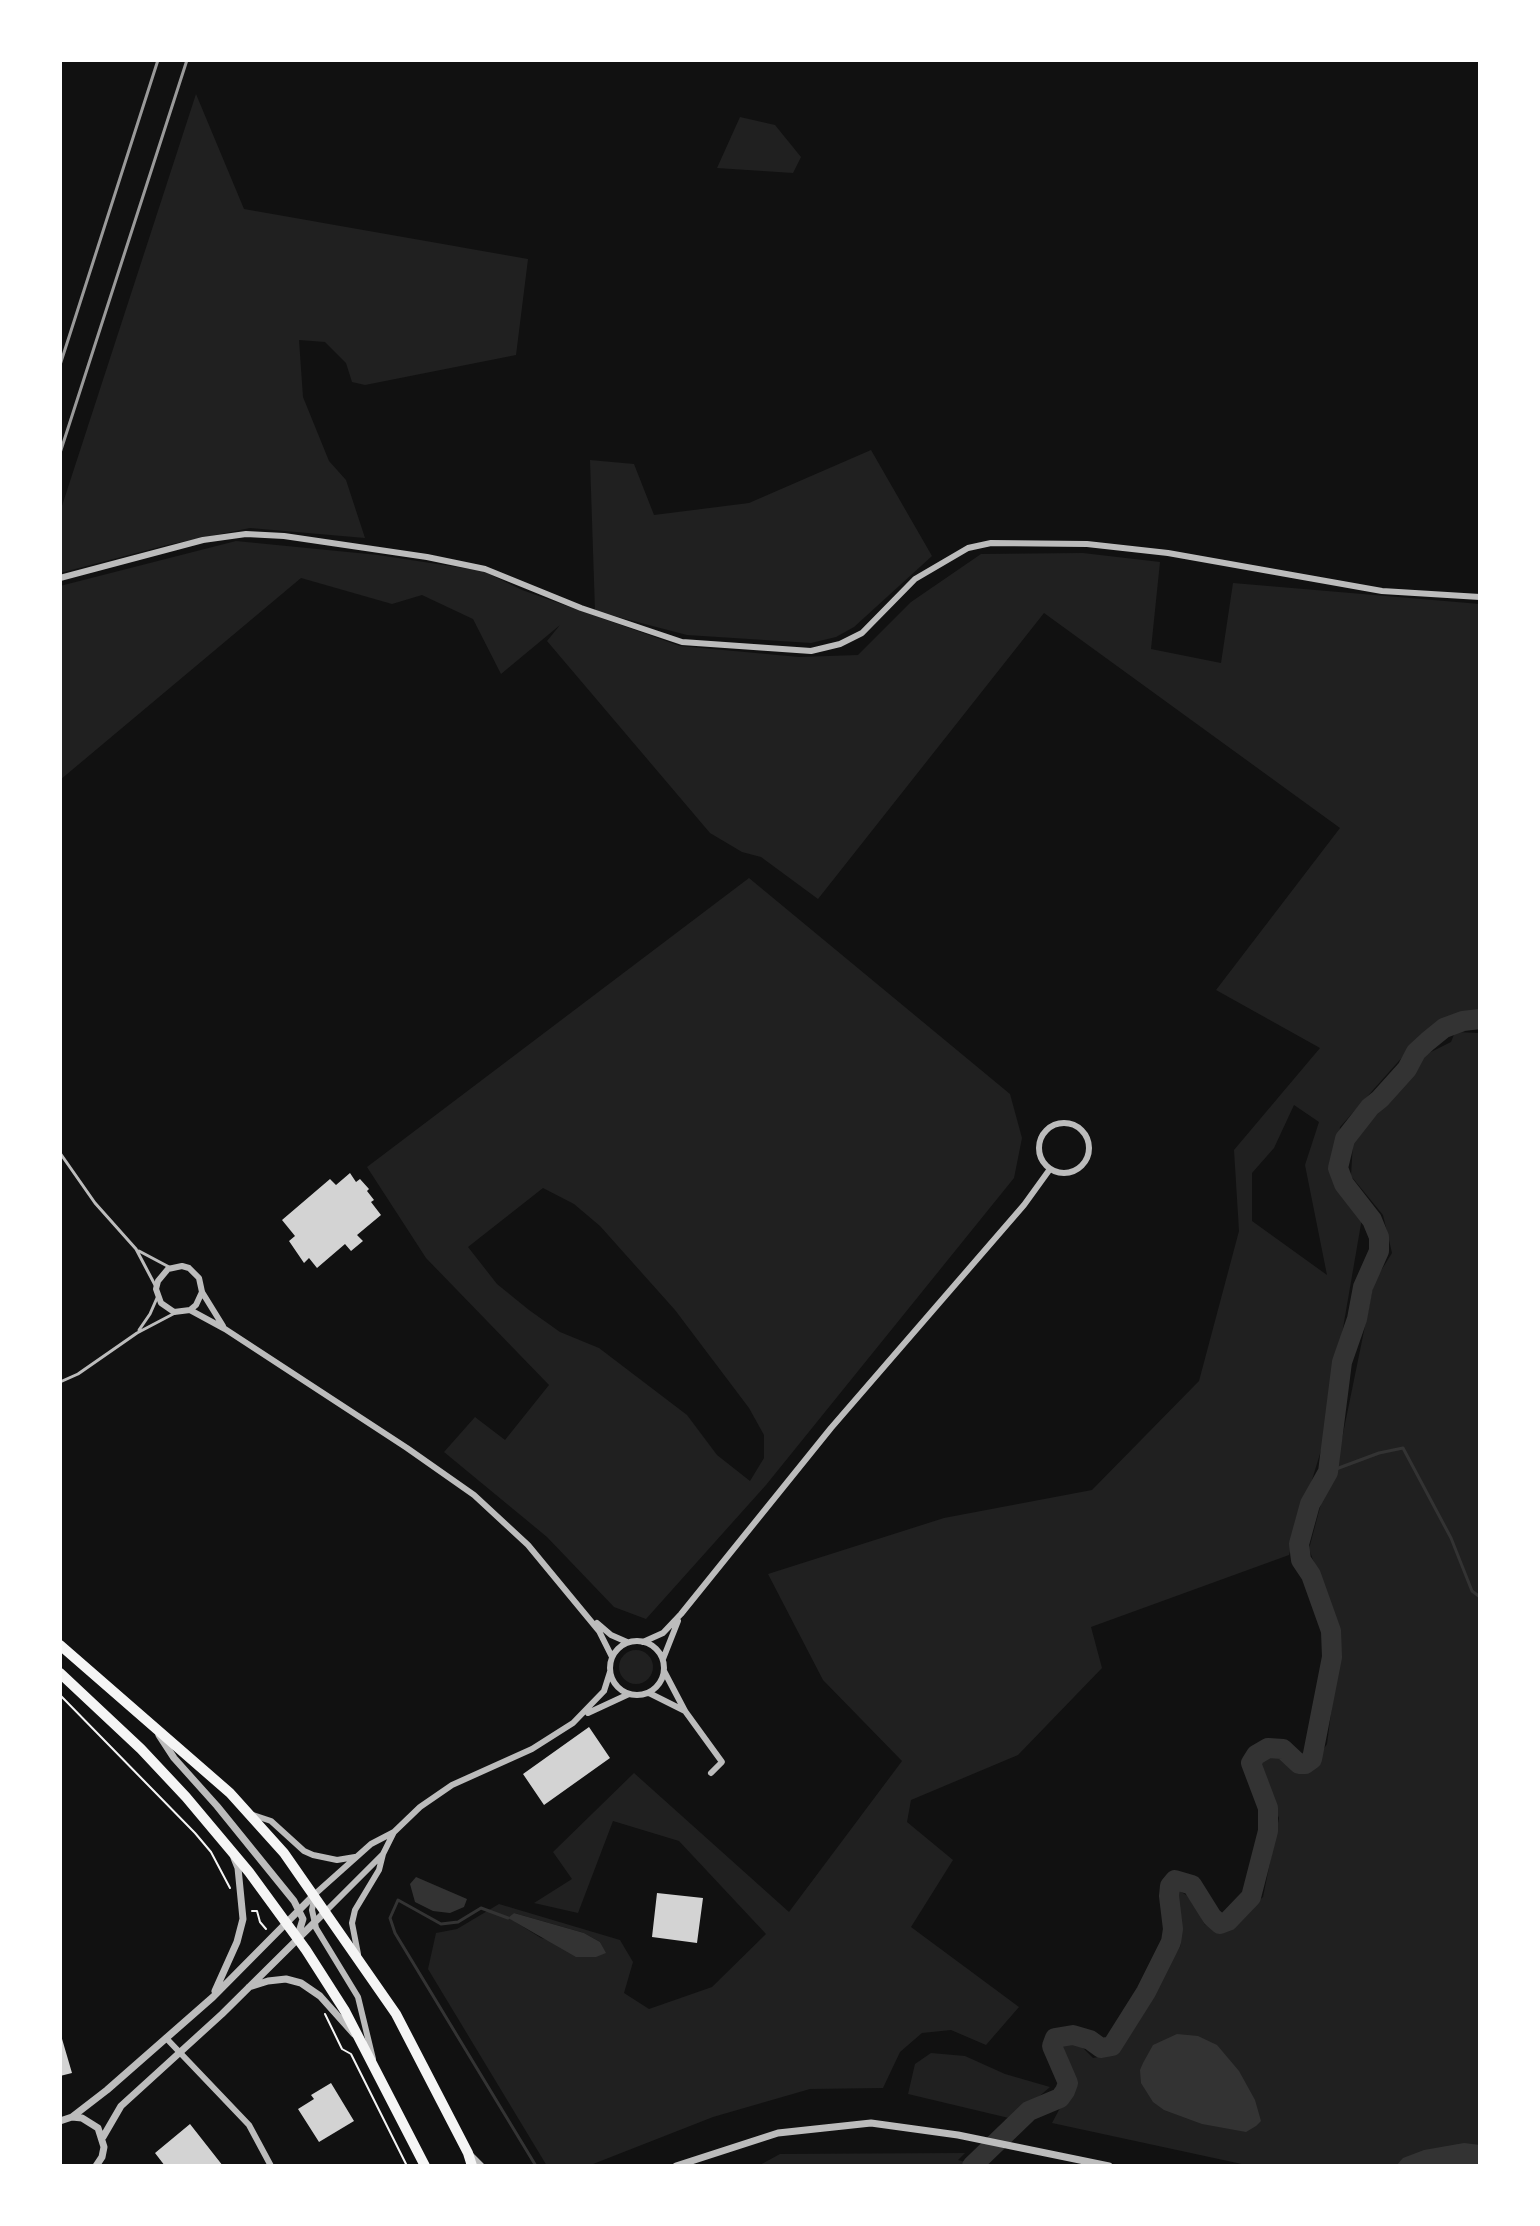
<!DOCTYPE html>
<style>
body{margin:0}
#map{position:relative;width:1540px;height:2226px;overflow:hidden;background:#111;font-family:"IBM Plex Sans",sans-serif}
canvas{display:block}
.frame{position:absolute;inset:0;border:62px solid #fff;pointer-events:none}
</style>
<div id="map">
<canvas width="1540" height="2226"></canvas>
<div class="frame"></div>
</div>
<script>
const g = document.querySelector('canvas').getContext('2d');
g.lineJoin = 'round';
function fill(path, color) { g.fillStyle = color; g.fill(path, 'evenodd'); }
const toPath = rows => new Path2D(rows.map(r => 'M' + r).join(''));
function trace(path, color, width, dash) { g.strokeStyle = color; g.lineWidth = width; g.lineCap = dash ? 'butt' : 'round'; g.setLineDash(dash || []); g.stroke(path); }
fill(toPath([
 [196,94,244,209,528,259,516,355,365,385,352,382,346,363,325,342,299,340,303,397,329,461,346,480,365,538,250,528,167,545,60,573,60,512],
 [740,117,775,125,801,157,793,173,717,168],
 [871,450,932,556,854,627,836,637,811,643,687,635,595,611,590,460,634,464,654,515,749,503],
 [236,541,378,555,483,571,522,590,680,646,799,657,858,655,911,602,981,554,1083,553,1160,562,1151,649,1221,663,1233,583,1480,604,1480,1016,1444,1020,1414,1044,1340,1127,1335,1184,1362,1218,1323,1444,1289,1555,1091,1627,1102,1668,1018,1755,911,1800,907,1822,953,1860,911,1927,1019,2007,986,2045,951,2030,922,2033,900,2052,883,2088,810,2089,713,2117,588,2166,547,2166,428,1969,436,1933,457,1929,499,1904,620,1940,633,1962,624,1993,649,2009,712,1987,766,1934,679,1841,613,1821,578,1913,534,1903,572,1879,553,1852,634,1773,789,1912,902,1761,823,1680,768,1574,944,1518,1092,1490,1199,1381,1239,1231,1234,1150,1320,1048,1216,990,1340,828,1044,613,818,899,761,857,742,852,710,833,547,641,560,625,501,674,473,619,422,595,392,604,301,578,60,780,60,586],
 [1294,1105,1319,1122,1305,1165,1327,1275,1252,1221,1252,1173,1274,1148],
 [514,1913,584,1933,600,1942,605,1953,541,1938,509,1918],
 [749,878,1010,1094,1022,1138,1014,1178,766,1485,646,1619,614,1607,547,1537,444,1452,475,1417,505,1440,549,1385,426,1258,367,1167],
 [543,1188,574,1204,600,1226,675,1310,749,1408,764,1435,764,1458,750,1481,717,1455,687,1415,599,1348,560,1332,529,1310,497,1284,468,1247],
 [1455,1032,1480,1033,1480,2166,1251,2166,1052,2123,1075,2080,1060,2042,1076,2041,1093,2058,1114,2054,1181,1945,1177,1916,1178,1890,1191,1898,1205,1925,1225,1930,1263,1897,1279,1818,1257,1766,1271,1755,1282,1755,1292,1771,1308,1772,1327,1744,1341,1636,1309,1549,1323,1496,1337,1463,1374,1282,1392,1253,1383,1215,1351,1176,1353,1142,1421,1057,1451,1042],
 '619 1667a17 17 0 1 1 34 0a17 17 0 1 1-34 0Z',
 [931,2053,965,2056,1005,2074,1050,2087,1013,2119,908,2094,915,2064],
 [965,2153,958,2160,979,2166,758,2166,780,2154]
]), '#202020');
fill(toPath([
 [416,1877,467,1899,464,1907,450,1913,433,1911,415,1902,410,1884],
 [514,1913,584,1933,600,1942,606,1953,596,1957,576,1957,508,1918],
 [1177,2034,1198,2036,1217,2045,1239,2071,1255,2100,1261,2121,1256,2126,1246,2132,1202,2124,1164,2110,1153,2102,1141,2083,1140,2070,1143,2063,1153,2045],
 [1464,2143,1480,2145,1480,2166,1396,2166,1403,2158,1424,2150]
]), '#333');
trace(toPath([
 [1328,1472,1379,1453,1403,1448,1451,1538,1472,1591,1480,1597],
 [508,1918,481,1908,458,1922,441,1924,398,1900,390,1918,395,1933,536,2166]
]), '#333', 3);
trace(toPath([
 [972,2166,1029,2111,1060,2098,1065,2091,1068,2083,1052,2046,1055,2038,1073,2035,1090,2040,1101,2048,1112,2046,1146,1992,1171,1942,1173,1929,1169,1896,1170,1886,1175,1880,1192,1885,1212,1917,1220,1924,1228,1921,1251,1897,1268,1831,1268,1808,1251,1763,1256,1755,1268,1748,1283,1749,1299,1764,1305,1764,1312,1759,1332,1657,1331,1631,1311,1575,1301,1560,1299,1544,1310,1504,1328,1472,1342,1362,1357,1319,1363,1287,1379,1251,1379,1237,1372,1220,1344,1184,1338,1168,1345,1139,1370,1107,1380,1099,1407,1069,1416,1052,1428,1041,1444,1028,1463,1021,1480,1019]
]), '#333', 20);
fill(toPath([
 [350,1173,356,1182,360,1179,369,1189,367,1191,374,1200,371,1202,381,1215,357,1235,363,1241,351,1251,345,1244,317,1268,309,1258,304,1263,289,1241,295,1236,282,1220,330,1179,336,1185],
 [589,1727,610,1758,544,1805,523,1774],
 [657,1893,703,1898,697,1943,652,1937],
 [60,2032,72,2073,60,2076],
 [331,2083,354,2121,319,2142,298,2109,314,2099,311,2095],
 [190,2124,223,2166,165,2166,155,2153]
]), '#d3d3d3');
trace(toPath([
 [60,1695,195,1833,211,1852,230,1888],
 [252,1911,257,1911,260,1922,266,1929],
 [325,2014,342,2049,351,2054,407,2166]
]), '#f5f5f5', 2);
trace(toPath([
 [60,1153,95,1203,136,1249,155,1285],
 [139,1251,171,1268],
 [139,1330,150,1314,157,1298],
 [60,1382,78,1374,137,1333,175,1313]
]), '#bcbcbc', 3);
trace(toPath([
 [60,578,203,540,246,534,284,536,427,557,485,569,581,608,682,642,811,651,840,644,862,633,915,579,968,548,991,543,1087,544,1168,553,1382,591,1480,597],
 '1039 1148a25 25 0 1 1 50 0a25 25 0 1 1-50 0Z',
 [202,1292,196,1305,190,1310,174,1312,161,1303,156,1289,158,1281,168,1269,182,1266,189,1268,199,1278,202,1292,223,1326],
 [190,1310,225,1329,407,1448,474,1495,528,1545,599,1631,612,1657],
 [597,1623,611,1635,627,1642],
 '610 1668a27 27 0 1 1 54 0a27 27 0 1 1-54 0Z',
 [643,1642,663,1633,681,1614,831,1428,1024,1205,1050,1169],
 [663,1659,678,1621],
 [664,1671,685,1711,722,1762,711,1773],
 [649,1693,685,1711],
 [588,1713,629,1694],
 [253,1815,271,1821,304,1851,313,1855,337,1860,355,1857],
 [326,1911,383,1854,394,1832],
 [358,1954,352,1923,355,1910,379,1870,383,1854],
 [166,2038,249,2125,271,2166],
 [373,2059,358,1997,316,1928,312,1910,315,1894,371,1844,394,1832,420,1807,452,1785,532,1749,573,1723,604,1691,610,1672]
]), '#bcbcbc', 6);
trace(toPath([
 [159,1735,174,1758,217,1806,294,1901,303,1919,299,1932],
 [249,1987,268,1981,286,1979,301,1983,320,1996,354,2034],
 [215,1991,237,1942,243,1919,238,1868,234,1858],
 [72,2117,107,2090,213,1997,315,1894],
 [60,2121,72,2117,82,2118,98,2128,104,2147,102,2157,96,2166],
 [103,2137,121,2106,222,2014,326,1911],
 [469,2154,481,2166],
 [676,2166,778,2133,871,2123,958,2135,1109,2166]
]), '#bcbcbc', 7);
trace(toPath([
 [60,1645,230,1793,284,1853,396,2014,468,2153,472,2166],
 [60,1673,141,1749,186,1797,249,1872,306,1950,345,2011,425,2166]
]), '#f5f5f5', 10);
trace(toPath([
 [60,365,158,60],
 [60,453,187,60]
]), '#9a9a9a', 3);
</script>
